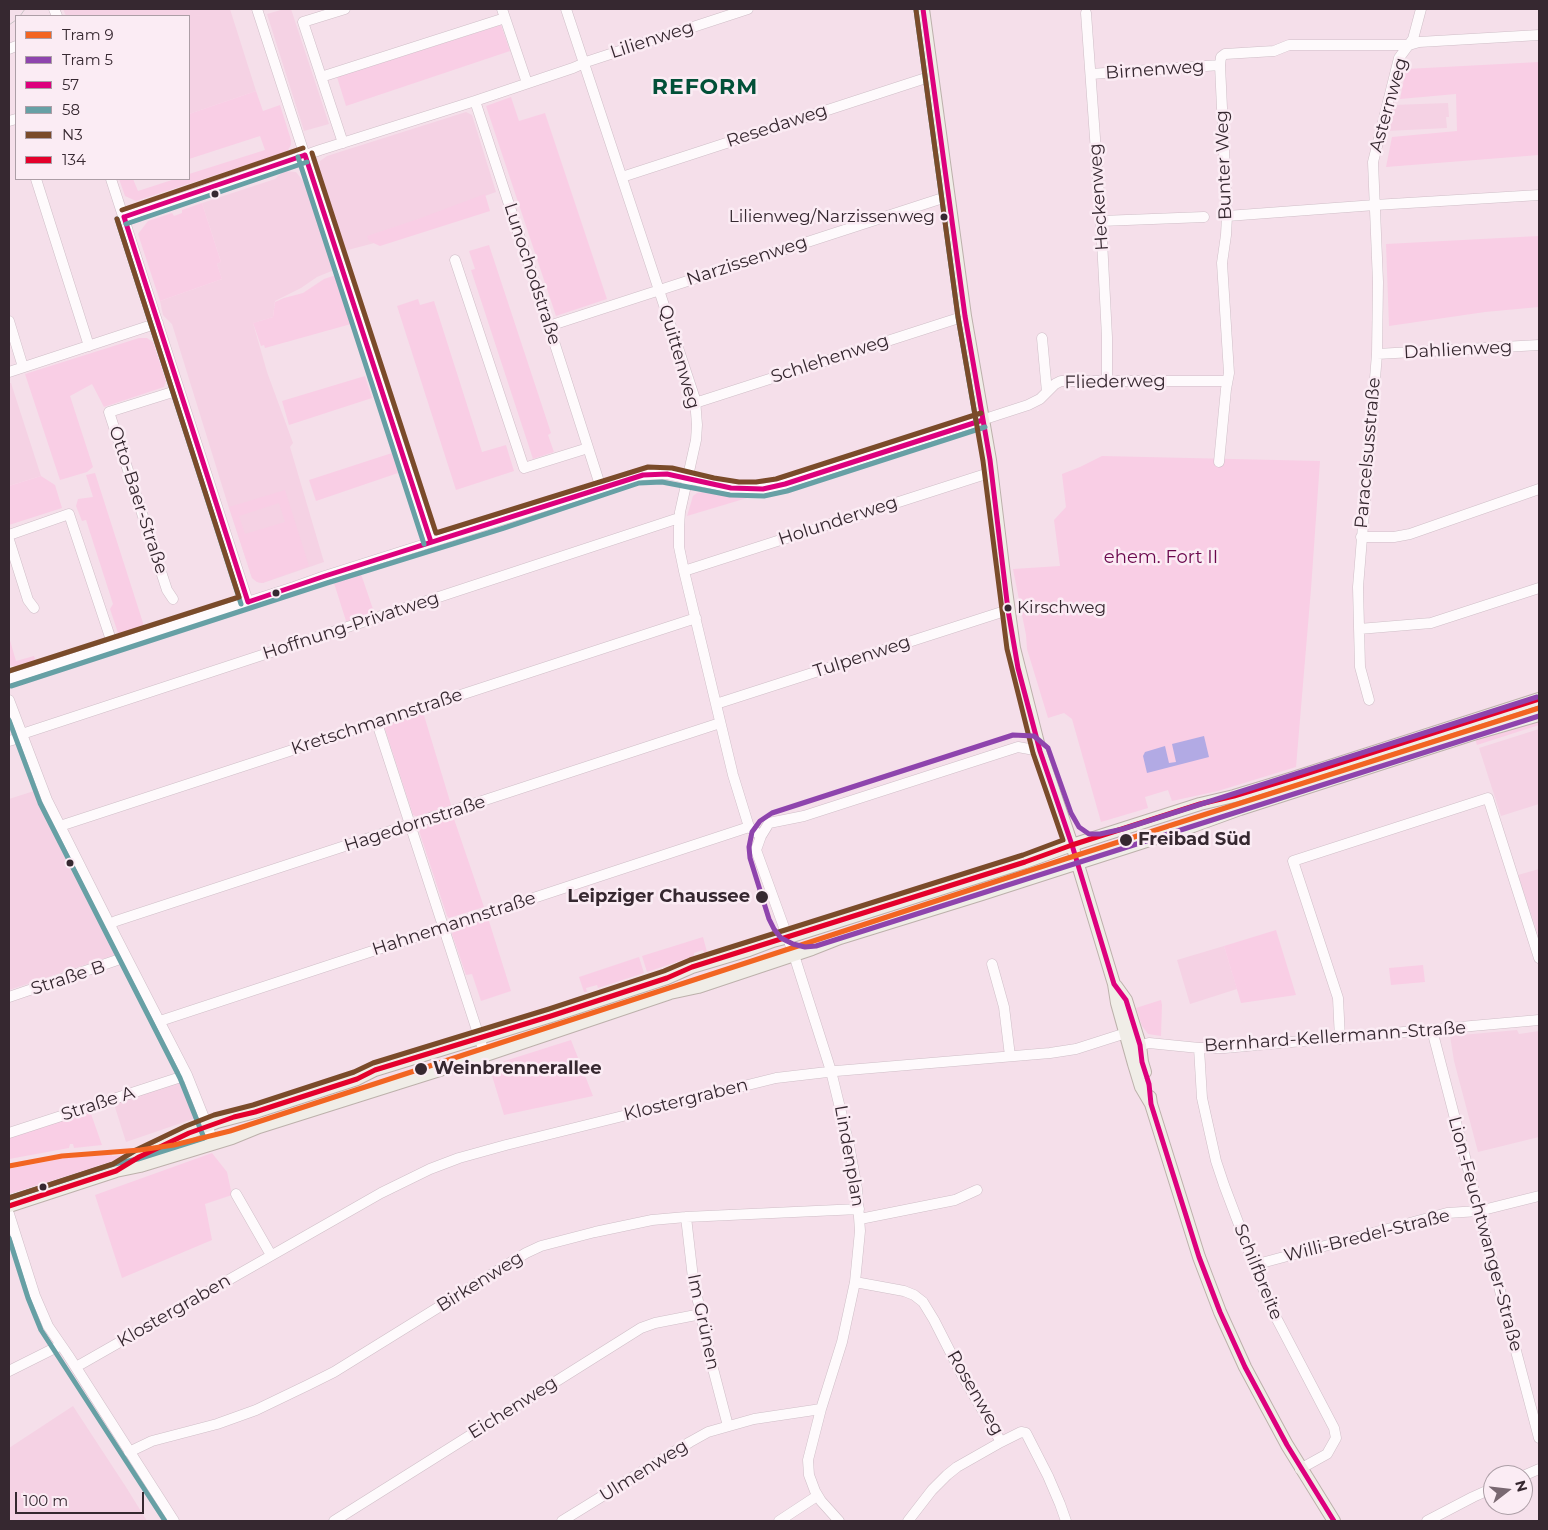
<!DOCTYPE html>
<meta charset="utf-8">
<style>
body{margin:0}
#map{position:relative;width:1548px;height:1530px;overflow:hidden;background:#f5dfea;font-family:Montserrat,sans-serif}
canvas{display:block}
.frame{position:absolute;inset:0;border:10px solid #362830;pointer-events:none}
.legend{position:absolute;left:15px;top:15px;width:175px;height:165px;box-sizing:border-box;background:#fbecf4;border:1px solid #ac9ea6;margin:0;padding:6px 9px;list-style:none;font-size:15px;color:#362830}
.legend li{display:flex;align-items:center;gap:10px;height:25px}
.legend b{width:25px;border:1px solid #ac9ea6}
.north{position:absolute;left:1483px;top:1465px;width:50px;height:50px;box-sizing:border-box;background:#fbecf4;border:1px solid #ac9ea6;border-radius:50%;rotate:74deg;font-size:14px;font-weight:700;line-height:20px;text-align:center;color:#362830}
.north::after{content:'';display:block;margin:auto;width:18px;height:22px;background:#796871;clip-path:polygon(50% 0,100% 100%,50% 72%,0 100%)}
.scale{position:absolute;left:15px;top:1492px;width:129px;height:22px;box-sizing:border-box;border:2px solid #362830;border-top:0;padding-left:6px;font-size:15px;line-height:18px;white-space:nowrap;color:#362830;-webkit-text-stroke:4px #fbecf4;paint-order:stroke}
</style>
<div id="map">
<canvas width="1548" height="1530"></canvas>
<div class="frame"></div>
<ul class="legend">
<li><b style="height:6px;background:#f26522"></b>Tram 9</li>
<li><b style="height:6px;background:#8e44ad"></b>Tram 5</li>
<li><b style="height:6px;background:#dd007d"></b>57</li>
<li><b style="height:6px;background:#67a0a5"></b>58</li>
<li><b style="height:6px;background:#7a4b2a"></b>N3</li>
<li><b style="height:6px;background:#e4002b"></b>134</li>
</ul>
<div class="north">N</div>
<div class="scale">100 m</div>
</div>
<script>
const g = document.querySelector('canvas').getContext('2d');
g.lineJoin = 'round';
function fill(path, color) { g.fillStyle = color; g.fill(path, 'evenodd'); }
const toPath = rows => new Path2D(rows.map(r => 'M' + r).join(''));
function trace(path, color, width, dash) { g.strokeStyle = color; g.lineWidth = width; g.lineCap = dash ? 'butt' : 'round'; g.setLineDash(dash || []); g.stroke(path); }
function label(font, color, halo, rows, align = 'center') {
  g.font = font + ' Montserrat,sans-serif'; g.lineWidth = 5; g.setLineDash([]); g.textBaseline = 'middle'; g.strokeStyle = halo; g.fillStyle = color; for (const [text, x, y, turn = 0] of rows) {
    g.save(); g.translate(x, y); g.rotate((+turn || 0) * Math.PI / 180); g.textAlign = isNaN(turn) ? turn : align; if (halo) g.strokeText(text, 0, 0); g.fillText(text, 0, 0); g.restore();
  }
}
fill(toPath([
 [63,9,230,9,256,91,189,114,189,16,66,16],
 [284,9,291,9,329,124,304,131,267,14],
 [1448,103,1449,117,1446,117,1447,128,1387,131,1393,105],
 [466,112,472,115,496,192,380,233,382,241,344,251,319,172,320,161,327,156],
 [284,171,296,172,304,182,334,270,317,277,301,288,275,301,273,317,253,323,267,372,293,443,290,447,324,562,263,583,257,582,252,578,228,505,172,324,163,315,160,301,222,279,217,264,221,262,202,203,275,179],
 [9,383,11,383,41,476,9,486],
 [1539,729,1539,804,1501,816,1479,748],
 [34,791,118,954,9,990,9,799],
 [1539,869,1539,938,1518,875],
 [1224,946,1237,989,1190,1004,1177,960],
 [1517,1030,1519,1034,1539,1031,1539,1137,1478,1152,1454,1061,1450,1036],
 [179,1082,183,1086,196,1118,126,1142,114,1104],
 [73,1406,126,1487,147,1521,9,1521,9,1448]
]), '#f5d2e4');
fill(toPath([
 [501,25,510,51,346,106,337,77],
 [1539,62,1539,155,1386,167,1392,137,1457,131,1456,94,1400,99,1406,69],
 [256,91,263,111,280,105,291,140,291,145,288,150,280,154,136,201,125,196,119,179,133,179,138,191,175,179,189,179,189,174,265,150,260,136,189,159,189,114],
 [511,97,519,121,545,113,607,299,556,316,486,106],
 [485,194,490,211,380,246,369,241,367,236,418,219],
 [202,203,221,262,217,264,222,279,160,301,138,234,148,221,172,213,174,216,182,213,182,210],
 [1539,236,1539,307,1485,312,1389,326,1386,244],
 [489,245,551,433,548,435,554,452,533,459,471,270,475,269,469,251],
 [336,275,351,324,265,348,264,345,261,346,253,323,273,317,275,302,284,298,303,293,324,279],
 [418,299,420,305,434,301,482,452,506,445,514,471,456,490,397,306],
 [139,338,147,338,153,342,166,381,164,387,104,407,92,384,70,396,93,467,87,472,60,480,25,374],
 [365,376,372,398,289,425,282,401],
 [392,453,398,473,316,501,309,480],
 [1102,456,1320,461,1311,589,1296,767,1218,791,1172,801,1168,790,1145,797,1148,808,1101,822,1072,719,1064,713,1048,718,1027,649,1026,635,1013,569,1060,566,1054,520,1066,507,1062,474,1080,467],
 [95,473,144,626,124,633,118,633,110,609,113,604,86,520,82,521,76,506,78,499,93,497,86,475],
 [41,476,55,485,62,508,9,525,9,486],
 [285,490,309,566,262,583,257,582,252,578,229,507],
 [279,503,285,522,245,534,239,516],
 [702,492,733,497,747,498,687,516,693,496,697,493],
 [361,574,375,615,349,623,346,621,334,583],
 [9,637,16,661,34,656,36,662,23,667,11,666,9,663],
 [423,712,452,808,418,817,413,815,385,729,386,724],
 [1539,720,1539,725,1477,745,1475,739],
 [453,816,484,907,449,918,447,916,419,831,422,826],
 [488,918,511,991,481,1001,472,974,466,975,452,934,454,929],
 [1276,930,1296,995,1241,1003,1224,946],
 [703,937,707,952,704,953,703,950,694,953,694,956,647,972,642,956],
 [639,957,644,973,598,988,597,985,586,988,587,992,584,992,579,977],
 [1423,965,1425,982,1391,985,1389,968],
 [1161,1000,1162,1005,1161,1036,1148,1034,1142,1026,1136,1008],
 [571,1040,593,1096,504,1115,489,1066],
 [90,1111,102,1145,74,1148,73,1144,70,1144,69,1148,9,1159,9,1138],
 [212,1153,227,1172,232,1195,205,1204,212,1240,122,1278,95,1195],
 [112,1154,112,1156,122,1155,116,1160,100,1166,99,1165,96,1166,96,1167,9,1194,9,1169,64,1158]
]), '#f9cee5');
fill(toPath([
 [1204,736,1209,757,1147,773,1143,756,1145,752,1165,746,1169,763,1176,762,1172,744]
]), '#b2aae4');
const minor = toPath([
 [54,9,57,16],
 [257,9,431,542],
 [502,9,527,83],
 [566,9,695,399,697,425,696,440,680,512,679,527,679,547,684,571,733,775,749,827,761,836],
 [1086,13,1101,221,1107,337,1107,381],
 [9,49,16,46],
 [1091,74,1220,65],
 [321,77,505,18],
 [475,101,549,326,601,488],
 [9,121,16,119],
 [343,143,303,22,345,9],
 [622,177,932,76],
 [36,179,89,346],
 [111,179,248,602],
 [1227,216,1375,205,1539,195],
 [124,217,203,191,320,150,475,101,573,68,589,61,748,9],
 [1101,221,1204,217],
 [455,260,524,468,588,448],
 [9,321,23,367],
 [549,326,949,196],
 [1042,338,1047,392],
 [1377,354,1539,345],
 [9,372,158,323],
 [695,403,965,316],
 [1219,462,1226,389,1229,373,1222,263,1226,235,1227,216,1220,65,1221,57,1225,54,1274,51,1289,45,1409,45,1419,42,1539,35],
 [9,535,69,514,113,646],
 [1361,537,1394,537,1410,534,1539,489],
 [9,540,28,600,34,608],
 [684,571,992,472],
 [173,599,167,590,109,412,179,390],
 [1359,629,1431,623,1539,588],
 [9,679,294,587,325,576,643,475,667,474,731,488,763,489,785,484,1028,405,1040,399,1055,384,1061,381,1227,381],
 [9,700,47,800,116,937,187,1075,214,1143],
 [1369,700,1360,667,1358,587,1377,354,1378,282,1373,162,1399,58,1413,39,1421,9],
 [716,704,1008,610],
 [377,723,485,1055],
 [22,734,679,518],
 [9,741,23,737],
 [60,826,696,618],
 [110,924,116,921,720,723],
 [992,964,1004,1007,1010,1056],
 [9,997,126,957],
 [160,1021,749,827],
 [1432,1030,1479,1211,1539,1438],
 [1340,1039,1338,998,1293,861,1488,798,1539,958],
 [1135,1047,1149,1043,1199,1048,1224,1048,1539,1020],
 [1199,1048,1202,1098,1216,1161,1224,1185,1269,1304,1334,1428,1336,1438,1327,1454,1300,1469],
 [9,1133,187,1075],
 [236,1194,271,1255],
 [9,1214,35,1296,48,1326,68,1355,174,1521],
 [686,1217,693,1278,711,1361,728,1426],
 [860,1219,955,1200,977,1190],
 [1254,1265,1447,1213,1479,1211,1539,1196],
 [855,1282,904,1291,914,1295,923,1302,934,1320,962,1375,1001,1442,1021,1432,1026,1433,1048,1476,1060,1504,1066,1521],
 [76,1367,381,1193,430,1169,459,1158,506,1145,776,1078,836,1071,1050,1053,1076,1049,1126,1033],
 [9,1371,61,1345],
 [129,1452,152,1441,217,1424,256,1410,308,1385,334,1372,526,1253,541,1246,595,1232,652,1220,686,1217,859,1209],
 [1523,1476,1539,1469],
 [334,1521,641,1328,655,1323,701,1314],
 [562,1521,690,1442,708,1432,754,1419,821,1409],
 [779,1521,817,1496],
 [839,1521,821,1501,815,1491,809,1475,808,1460,821,1409,842,1342,855,1282,860,1231,857,1189,849,1145,831,1071,794,955,756,850,761,836,769,823,804,816,1018,747,1040,751],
 [908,1521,932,1490,947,1475,957,1467,1001,1442],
 [1427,1521,1473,1497,1493,1488]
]);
const major = toPath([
 [923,9,965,316,990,460,1005,583,1014,648,1040,751,1072,845,1114,984,1117,1003,1134,1064,1141,1087,1151,1104],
 [1116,986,1126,1000,1140,1045,1142,1062,1145,1072],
 [1150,1097,1151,1104,1199,1257,1220,1312,1245,1367,1287,1445,1334,1521],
 [124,1166,189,1133,217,1122,255,1112,357,1079,375,1070,551,1016,667,978,692,967,749,950,773,941,792,936,1025,862,1072,845,1200,804,1234,796,1293,778,1539,699],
 [9,1206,116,1171,140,1166,232,1138,259,1127,465,1062,670,993,698,987,812,949,840,938,982,894,1193,826,1240,809,1473,734,1539,715]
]);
trace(minor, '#cfbec7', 11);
trace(major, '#bcb1ab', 14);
trace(minor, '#fefafc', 10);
trace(major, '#f0ede7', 12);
trace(toPath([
 [20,16,25,9],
 [9,25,16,20]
]), '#cac5c7', 1);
trace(toPath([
 [923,9,965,316,990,460,1008,610,1018,668,1040,751,1072,845,1114,984,1126,1000,1140,1045,1142,1062,1149,1084,1151,1104,1199,1257,1220,1312,1245,1367,1287,1445,1334,1521],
 [305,155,431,542],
 [124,217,248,602],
 [124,217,305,155],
 [248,602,325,576,643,475,667,474,731,488,763,489,785,484,983,420]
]), '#dd007d', 5);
trace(toPath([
 [916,10,958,317,976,421],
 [298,157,424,544],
 [117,219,241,604],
 [126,224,307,162],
 [11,686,327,583,504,528,639,483,662,482,730,495,764,496,787,491,985,427],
 [9,720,40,803,180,1078,204,1138,138,1159,114,1164,9,1198],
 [9,1238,28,1298,41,1330,165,1521]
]), '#67a0a5', 5);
trace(toPath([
 [312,153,436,533,648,467,672,468,714,478,739,482,756,482,776,479,981,413],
 [122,210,303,148],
 [9,671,239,597,117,219],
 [9,1198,113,1164,136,1150,186,1126,214,1115,253,1105,354,1072,373,1063,549,1009,664,971,690,960,1023,855,1063,840,1033,753,1007,649,983,461,958,317,916,10]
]), '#7a4b2a', 5);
trace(toPath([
 [9,1206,116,1171,139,1157,189,1133,234,1117,255,1112,357,1079,375,1070,551,1016,667,978,692,967,1025,862,1072,845,1200,804,1234,796,1293,778,1539,699]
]), '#e4002b', 5);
trace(toPath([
 [9,1166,62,1156,140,1150,174,1145,230,1131,1065,859,1539,708]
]), '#f26522', 5);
trace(toPath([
 [1537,697,1123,829,1100,834,1089,834,1079,827,1071,813,1048,748,1034,736,1013,735,772,813,760,821,752,832,749,847,750,858,769,919,774,929,781,938,793,944,805,947,816,946,1539,716]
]), '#8e44ad', 5);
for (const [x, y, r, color] of [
 [215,194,4.5,"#362830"],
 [944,217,4.5,"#362830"],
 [276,593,4.5,"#362830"],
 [1008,608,4.5,"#362830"],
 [1126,840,7,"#362830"],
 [70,863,4.5,"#362830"],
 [762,897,7,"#362830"],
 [421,1069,7,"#362830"],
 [43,1187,4.5,"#362830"]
]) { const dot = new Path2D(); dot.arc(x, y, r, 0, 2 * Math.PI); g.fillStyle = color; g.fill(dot); trace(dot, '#fbecf4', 2); }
label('17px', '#362830', '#fbecf4', [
 ["Lilienweg/Narzissenweg",935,217],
 ["Kirschweg",1017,608,"left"]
], 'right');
label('18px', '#362830', '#fbecf4', [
 ["Lilienweg",652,40,-18],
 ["Birnenweg",1155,70,-4],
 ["Asternweg",1389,105,-74],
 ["Resedaweg",777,126,-18],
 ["Bunter Weg",1224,165,-92],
 ["Heckenweg",1099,197,-94],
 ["Narzissenweg",747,261,-18],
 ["Lunochodstraße",532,274,72],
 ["Dahlienweg",1458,350,-3],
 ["Quittenweg",679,357,74],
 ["Schlehenweg",830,359,-18],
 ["Fliederweg",1115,382,-1],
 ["Paracelsusstraße",1368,453,-85],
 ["Otto-Baer-Straße",138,500,72],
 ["Holunderweg",838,521,-18],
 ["Hoffnung-Privatweg",351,626,-18],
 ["Tulpenweg",862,657,-18],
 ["Kretschmannstraße",377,722,-18],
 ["Hagedornstraße",415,824,-18],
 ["Hahnemannstraße",454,924,-18],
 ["Straße B",68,978,-18],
 ["Bernhard-Kellermann-Straße",1335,1037,-4],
 ["Klostergraben",686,1100,-14],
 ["Straße A",98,1104,-18],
 ["Lindenplan",849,1156,80],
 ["Lion-Feuchtwanger-Straße",1485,1234,75],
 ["Willi-Bredel-Straße",1367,1236,-14],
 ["Schilfbreite",1258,1272,68],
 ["Birkenweg",480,1282,-32],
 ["Klostergraben",174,1311,-30],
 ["Im Grünen",703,1322,78],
 ["Rosenweg",975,1393,60],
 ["Eichenweg",513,1408,-32],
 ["Ulmenweg",644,1471,-32]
]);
label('18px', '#6a074c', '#fbecf4', [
 ["ehem. Fort II",1161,558]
]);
label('bold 18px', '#362830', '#fbecf4', [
 ["Freibad Süd",1138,840],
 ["Leipziger Chaussee",750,897,"right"],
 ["Weinbrennerallee",433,1069]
], 'left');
g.letterSpacing = '1px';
label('bold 22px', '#025038', '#fbecf4', [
 ["REFORM",705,88]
]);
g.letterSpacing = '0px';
</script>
